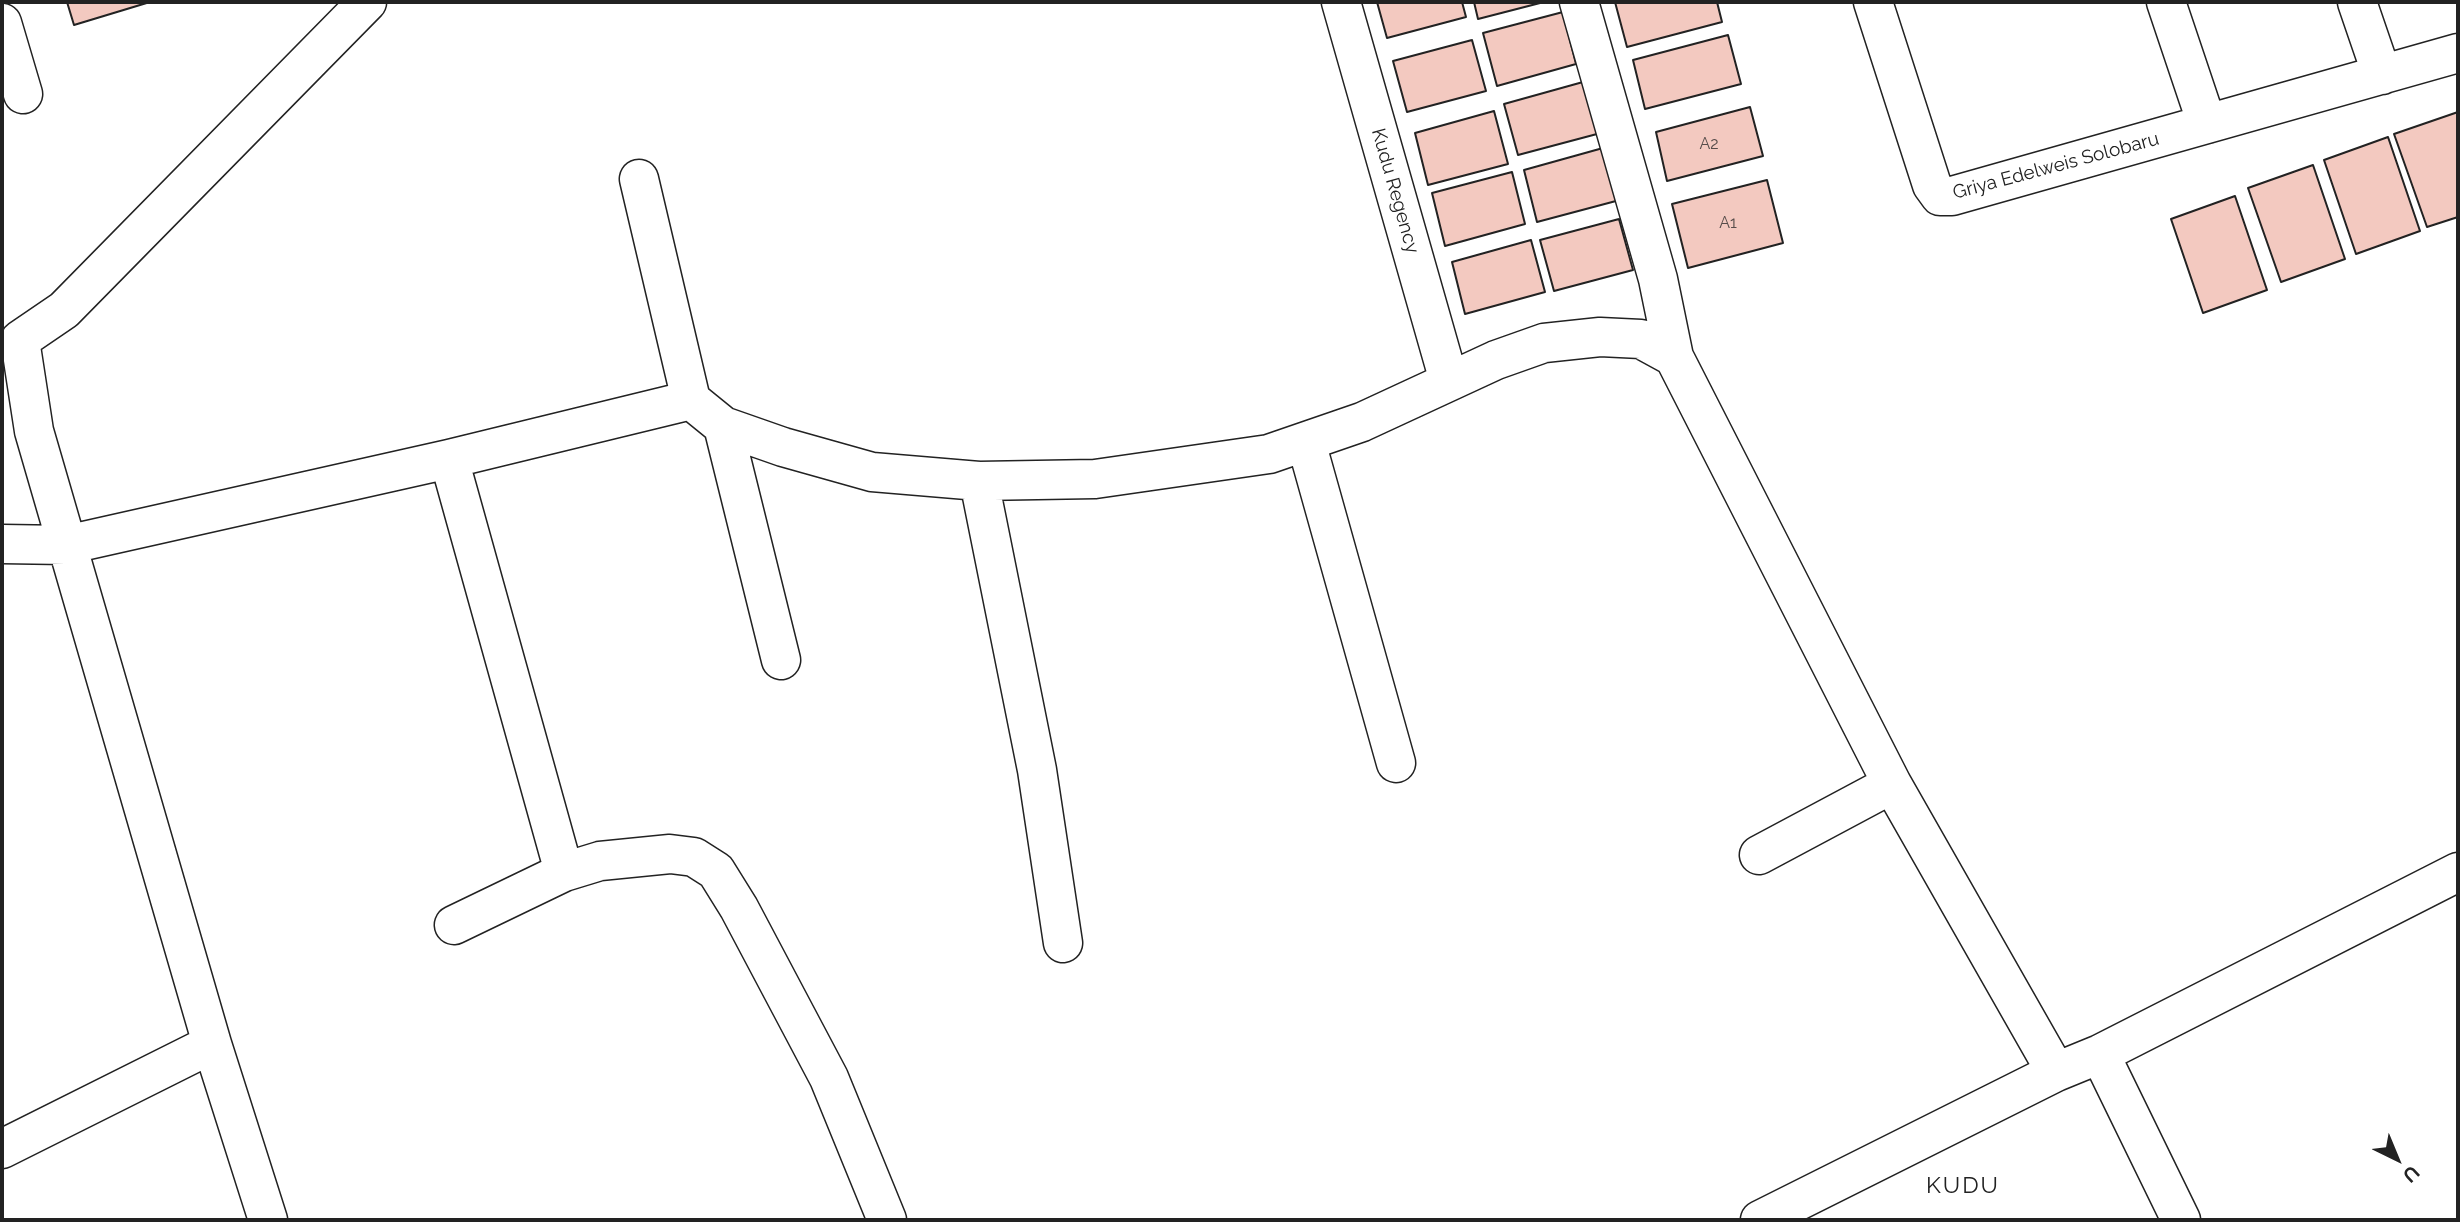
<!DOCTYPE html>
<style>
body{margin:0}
#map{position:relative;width:2460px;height:1222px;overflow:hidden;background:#fff;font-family:Raleway,sans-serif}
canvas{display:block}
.frame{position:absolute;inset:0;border:4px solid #222;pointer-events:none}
.north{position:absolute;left:2362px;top:1124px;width:70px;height:70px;-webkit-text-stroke:5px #fff;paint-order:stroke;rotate:137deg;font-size:19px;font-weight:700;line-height:28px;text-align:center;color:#222}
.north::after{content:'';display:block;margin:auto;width:24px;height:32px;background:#222;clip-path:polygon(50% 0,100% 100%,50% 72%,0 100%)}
</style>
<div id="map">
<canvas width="2460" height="1222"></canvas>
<div class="frame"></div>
<div class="north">U</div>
</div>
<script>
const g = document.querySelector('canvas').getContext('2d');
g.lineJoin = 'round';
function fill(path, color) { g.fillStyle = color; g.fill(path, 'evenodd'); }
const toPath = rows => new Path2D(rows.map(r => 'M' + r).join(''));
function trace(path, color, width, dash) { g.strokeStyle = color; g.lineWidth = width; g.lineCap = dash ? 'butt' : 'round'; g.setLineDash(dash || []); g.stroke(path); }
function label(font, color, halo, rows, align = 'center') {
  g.font = font + ' Raleway,sans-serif'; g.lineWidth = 5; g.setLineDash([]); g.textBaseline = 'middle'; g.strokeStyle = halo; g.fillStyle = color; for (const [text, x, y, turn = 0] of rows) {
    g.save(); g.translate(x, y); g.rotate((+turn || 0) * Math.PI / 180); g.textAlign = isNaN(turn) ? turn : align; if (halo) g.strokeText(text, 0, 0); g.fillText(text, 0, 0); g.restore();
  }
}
const building = toPath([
 [67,2,150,2,74,25,67,2],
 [1377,2,1462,2,1466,17,1387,38,1377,2],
 [1474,2,1544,2,1478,19,1474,2],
 [1615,2,1717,2,1722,22,1627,47,1615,2],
 [1563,12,1576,64,1497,86,1483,33,1563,12],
 [1728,35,1741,84,1645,109,1633,60,1728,35],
 [1472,40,1486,91,1407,112,1393,61,1472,40],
 [1583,82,1597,134,1518,155,1504,104,1583,82],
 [1750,107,1763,156,1667,181,1656,132,1750,107],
 [1494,111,1508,164,1428,185,1415,133,1494,111],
 [2458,112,2458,217,2427,227,2394,134,2458,112],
 [2388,137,2420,231,2356,254,2324,160,2388,137],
 [1603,148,1616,201,1537,222,1524,170,1603,148],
 [2313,165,2345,259,2281,282,2248,188,2313,165],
 [1512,172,1525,224,1445,246,1432,193,1512,172],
 [1767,180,1783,243,1688,268,1672,204,1767,180],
 [2235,196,2267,290,2203,313,2171,219,2235,196],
 [1619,219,1633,270,1554,291,1540,240,1619,219],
 [1531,240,1545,292,1465,314,1452,262,1531,240]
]);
fill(building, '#f3c9c0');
trace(building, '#222', 2);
const minor = toPath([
 [1341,2,1449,381],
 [1579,2,1658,279,1674,357],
 [1873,2,1932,185,1940,196,1952,196,2458,53],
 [2166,2,2207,124],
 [2357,2,2382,75],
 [2,23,23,94],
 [639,179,691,400],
 [723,426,781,660],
 [1306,442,1396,763],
 [449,459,564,872,600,861,670,854,694,857,716,871,739,908,829,1078,887,1220],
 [979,481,1037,770,1063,943],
 [2,544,66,545,449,459,691,400,723,426,783,447,872,472,979,481,1095,479,1269,454,1362,422,1496,360,1544,343,1600,337,1641,339,1674,357,1892,784,2056,1072],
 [1759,855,1892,784],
 [454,925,564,872],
 [2100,1054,2181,1220],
 [2,1149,212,1044],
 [268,1220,212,1044,34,431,20,340,64,310,367,2],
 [1760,1220,2056,1072,2100,1054,2458,872]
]);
trace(minor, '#222', 41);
trace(minor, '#fff', 38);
label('16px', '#564c4a', null, [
 ["A2",1709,144],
 ["A1",1728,223]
]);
label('19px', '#222', '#fff', [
 ["Griya Edelweis Solobaru",2056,166,-15],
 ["Kudu Regency",1395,191,74]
]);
g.letterSpacing = '2px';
label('23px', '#222', '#fff', [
 ["KUDU",1963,1186]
]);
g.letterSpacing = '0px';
</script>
